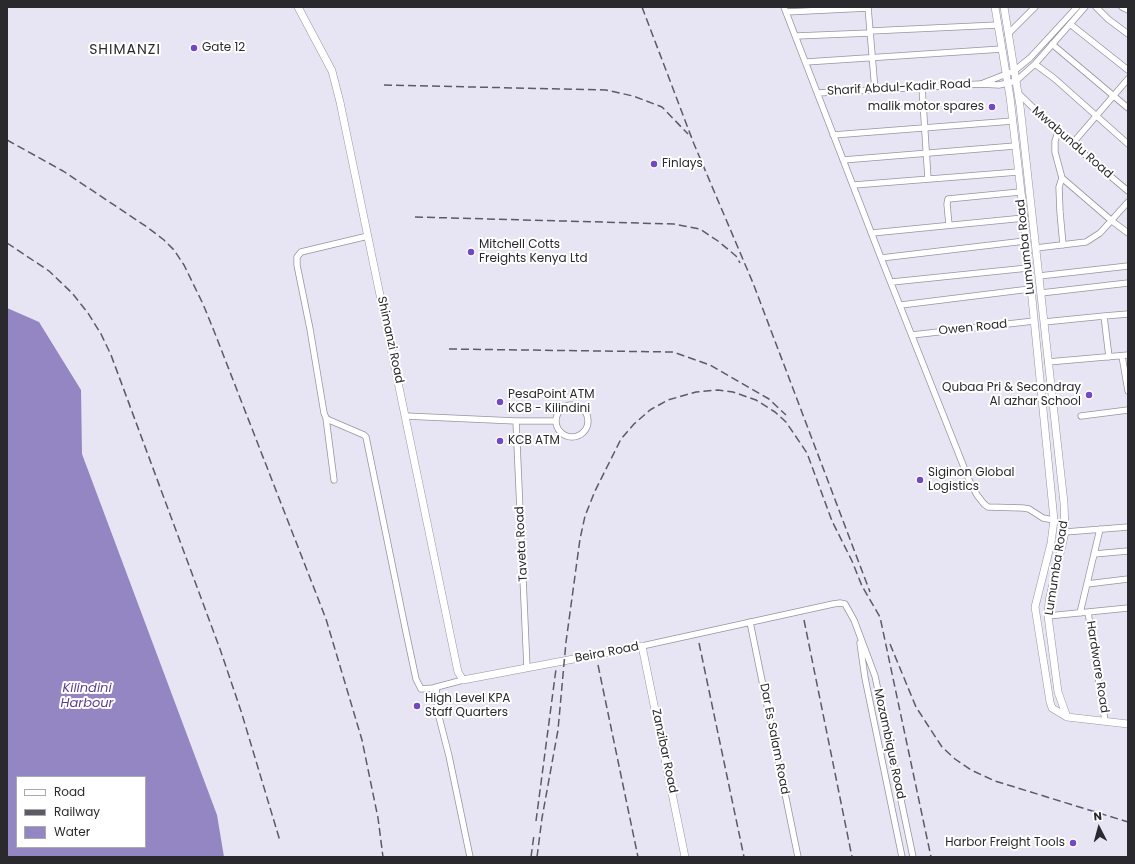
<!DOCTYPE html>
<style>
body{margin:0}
#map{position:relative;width:1135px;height:864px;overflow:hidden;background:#e7e4f3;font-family:Poppins,sans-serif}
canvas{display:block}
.frame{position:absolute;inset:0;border:8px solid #2a292e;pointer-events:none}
.legend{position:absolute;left:16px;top:776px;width:130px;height:72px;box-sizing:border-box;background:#fff;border:1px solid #aaa9ab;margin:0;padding:5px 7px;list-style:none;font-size:12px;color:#2a292e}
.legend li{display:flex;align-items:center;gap:8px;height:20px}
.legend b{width:20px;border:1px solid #aaa9ab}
.north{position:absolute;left:1079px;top:808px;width:40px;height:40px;-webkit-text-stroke:3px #fff;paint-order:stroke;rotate:354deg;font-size:11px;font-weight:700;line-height:16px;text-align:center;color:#2a292e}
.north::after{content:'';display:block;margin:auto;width:14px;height:18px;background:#2a292e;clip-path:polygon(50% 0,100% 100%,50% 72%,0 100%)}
</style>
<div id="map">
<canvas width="1135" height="864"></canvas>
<div class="frame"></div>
<ul class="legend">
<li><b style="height:5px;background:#fff"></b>Road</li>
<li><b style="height:5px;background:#5c5b63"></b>Railway</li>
<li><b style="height:11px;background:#9486c3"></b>Water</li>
</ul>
<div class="north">N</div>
</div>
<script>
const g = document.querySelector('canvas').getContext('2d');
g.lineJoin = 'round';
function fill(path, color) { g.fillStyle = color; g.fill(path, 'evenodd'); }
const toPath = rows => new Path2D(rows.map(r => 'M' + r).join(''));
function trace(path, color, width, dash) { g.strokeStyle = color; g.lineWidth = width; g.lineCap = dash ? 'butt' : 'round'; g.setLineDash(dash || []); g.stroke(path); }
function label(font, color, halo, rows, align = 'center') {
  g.font = font + ' Poppins,sans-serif'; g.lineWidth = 4; g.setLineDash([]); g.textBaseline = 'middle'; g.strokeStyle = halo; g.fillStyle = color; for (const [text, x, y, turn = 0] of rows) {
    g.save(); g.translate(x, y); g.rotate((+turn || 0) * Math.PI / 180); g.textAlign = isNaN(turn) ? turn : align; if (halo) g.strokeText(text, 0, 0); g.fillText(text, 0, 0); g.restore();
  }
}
fill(toPath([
 [7,308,39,322,81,390,82,454,217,815,224,857,7,857],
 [17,777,145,777,145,847,17,847]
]), '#9486c3');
const minor = toPath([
 [784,7,881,258,969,480,977,495,984,504,988,507,1023,508,1029,509,1043,518,1054,520],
 [868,7,875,90],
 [1096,7,1108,19,1128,34],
 [1122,7,1128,10],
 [786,12,868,8],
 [1070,24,1128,70],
 [870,31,998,25],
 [1008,34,1035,7],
 [796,36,870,33],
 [1052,44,1128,108],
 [806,62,1002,49],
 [1035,64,1055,79,1128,144],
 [981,84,1014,71,1030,58,1077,7],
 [922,87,928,179],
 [818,93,980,84,999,85,1016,81,1035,64,1085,7],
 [1018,93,1058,132,1128,191],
 [1058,132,1055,141,1055,152,1062,178,1112,221,1128,233],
 [833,135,1013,121],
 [1072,144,1128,79],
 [843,160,1015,146],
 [1062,178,1059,187,1060,212,1063,245],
 [854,185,1018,172],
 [949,225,947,204,948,199,1020,192],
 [872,233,1024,218],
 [368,236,301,252,297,257,297,265,310,329,324,413,326,418,329,420,364,435,366,437,406,632,416,679,421,689,433,688,463,680],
 [1036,248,1086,242,1100,233,1128,202],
 [881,258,1025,241],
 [1039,276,1128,266],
 [892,282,1028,268],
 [1041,293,1128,283],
 [901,305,1030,289],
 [1044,322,1104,316],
 [912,335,1034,321],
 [1122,356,1128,391],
 [1109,357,1104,316,1128,314],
 [1048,362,1128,355],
 '556 421a16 16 0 1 1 32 0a16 16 0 1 1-32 0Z',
 [405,416,516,421,556,421],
 [1081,416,1128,410],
 [326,418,334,480],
 [516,421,527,668],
 [1065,532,1128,527],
 [1094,554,1128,551],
 [1087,584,1128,579],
 [1088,612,1105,721],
 [1080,613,1100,529],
 [1048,616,1128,608],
 [750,622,798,857],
 [860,643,865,678,902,857],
 [642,646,833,604,840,603,845,604,854,620,875,676,913,857],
 [436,687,438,713,449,756,470,857]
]);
const major = toPath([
 [298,7,332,71,340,102,458,672,463,680,642,646,685,857],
 [995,7,1010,97,1024,218,1054,520,1051,543,1035,607,1050,702,1052,708,1067,717,1128,724],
 [1004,7,1020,106,1064,503,1065,532,1049,601,1048,616,1058,692,1067,717]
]);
trace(minor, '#9694a2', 7);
trace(major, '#9694a2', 8);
trace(minor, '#fff', 5.5);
trace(major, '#fff', 7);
trace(toPath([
 [642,7,694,144,753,283,870,592],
 [384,85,606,90,633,96,662,107,688,134],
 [7,140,63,171,147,227,164,240,174,250,184,265,203,304,214,331,326,619,362,740,378,818,383,857],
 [415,217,674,224,700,229,718,241,736,256,740,263],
 [7,243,49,271,72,293,88,313,101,334,111,355,220,649,241,711,280,841],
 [449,349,673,352,710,365,769,399,786,415],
 [804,620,852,857],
 [699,643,744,857],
 [890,644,916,707,942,747,955,759,971,770,995,781,1128,822],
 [598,665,638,857],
 [536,821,556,669],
 [531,857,534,835],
 [537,857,542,818,558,730,566,642,580,539,585,516,595,491,621,439,634,424,650,410,668,400,696,392,718,390,733,392,756,400,775,412,786,422,807,453,832,521,852,561,862,586,880,617,931,857]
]), '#5c5b63', 1.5, [8, 4]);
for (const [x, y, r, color] of [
 [194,48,4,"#7149c2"],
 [992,107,4,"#7149c2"],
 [654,164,4,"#7149c2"],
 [471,252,4,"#7149c2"],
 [1089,395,4,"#7149c2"],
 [500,402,4,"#7149c2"],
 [500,441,4,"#7149c2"],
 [920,480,4,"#7149c2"],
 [417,706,4,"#7149c2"],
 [1073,843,4,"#7149c2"]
]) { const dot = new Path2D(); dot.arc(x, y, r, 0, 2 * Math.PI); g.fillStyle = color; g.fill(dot); trace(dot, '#fff', 1.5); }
label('12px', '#2a292e', '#fff', [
 ["Gate 12",202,48],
 ["malik motor spares",984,107,"right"],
 ["Finlays",662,164],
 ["Mitchell Cotts",479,245],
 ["Freights Kenya Ltd",479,259],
 ["Qubaa Pri & Secondray",1081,388,"right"],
 ["Al azhar School",1081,402,"right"],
 ["PesaPoint ATM",508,395],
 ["KCB - Kilindini",508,409],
 ["KCB ATM",508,441],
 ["Siginon Global",928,473],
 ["Logistics",928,487],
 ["High Level KPA",425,699],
 ["Staff Quarters",425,713],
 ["Harbor Freight Tools",1065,843,"right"]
], 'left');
label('12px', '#2a292e', '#fff', [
 ["Sharif Abdul-Kadir Road",899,88,-3],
 ["Mwabundu Road",1072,143,41],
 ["Lumumba Road",1026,247,-96],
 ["Owen Road",973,328,-6],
 ["Shimanzi Road",390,340,78],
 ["Taveta Road",522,544,-93],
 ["Lumumba Road",1057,568,-81],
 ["Beira Road",607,653,-11],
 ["Hardware Road",1097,667,81],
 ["Dar Es Salam Road",774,739,79],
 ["Mozambique Road",889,744,78],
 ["Zanzibar Road",664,751,78]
]);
label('italic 13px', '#59438e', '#fff', [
 ["Kilindini",87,689],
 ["Harbour",87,704]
]);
g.letterSpacing = '1px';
label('14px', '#2a292e', '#fff', [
 ["SHIMANZI",125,50]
]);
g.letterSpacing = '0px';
</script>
